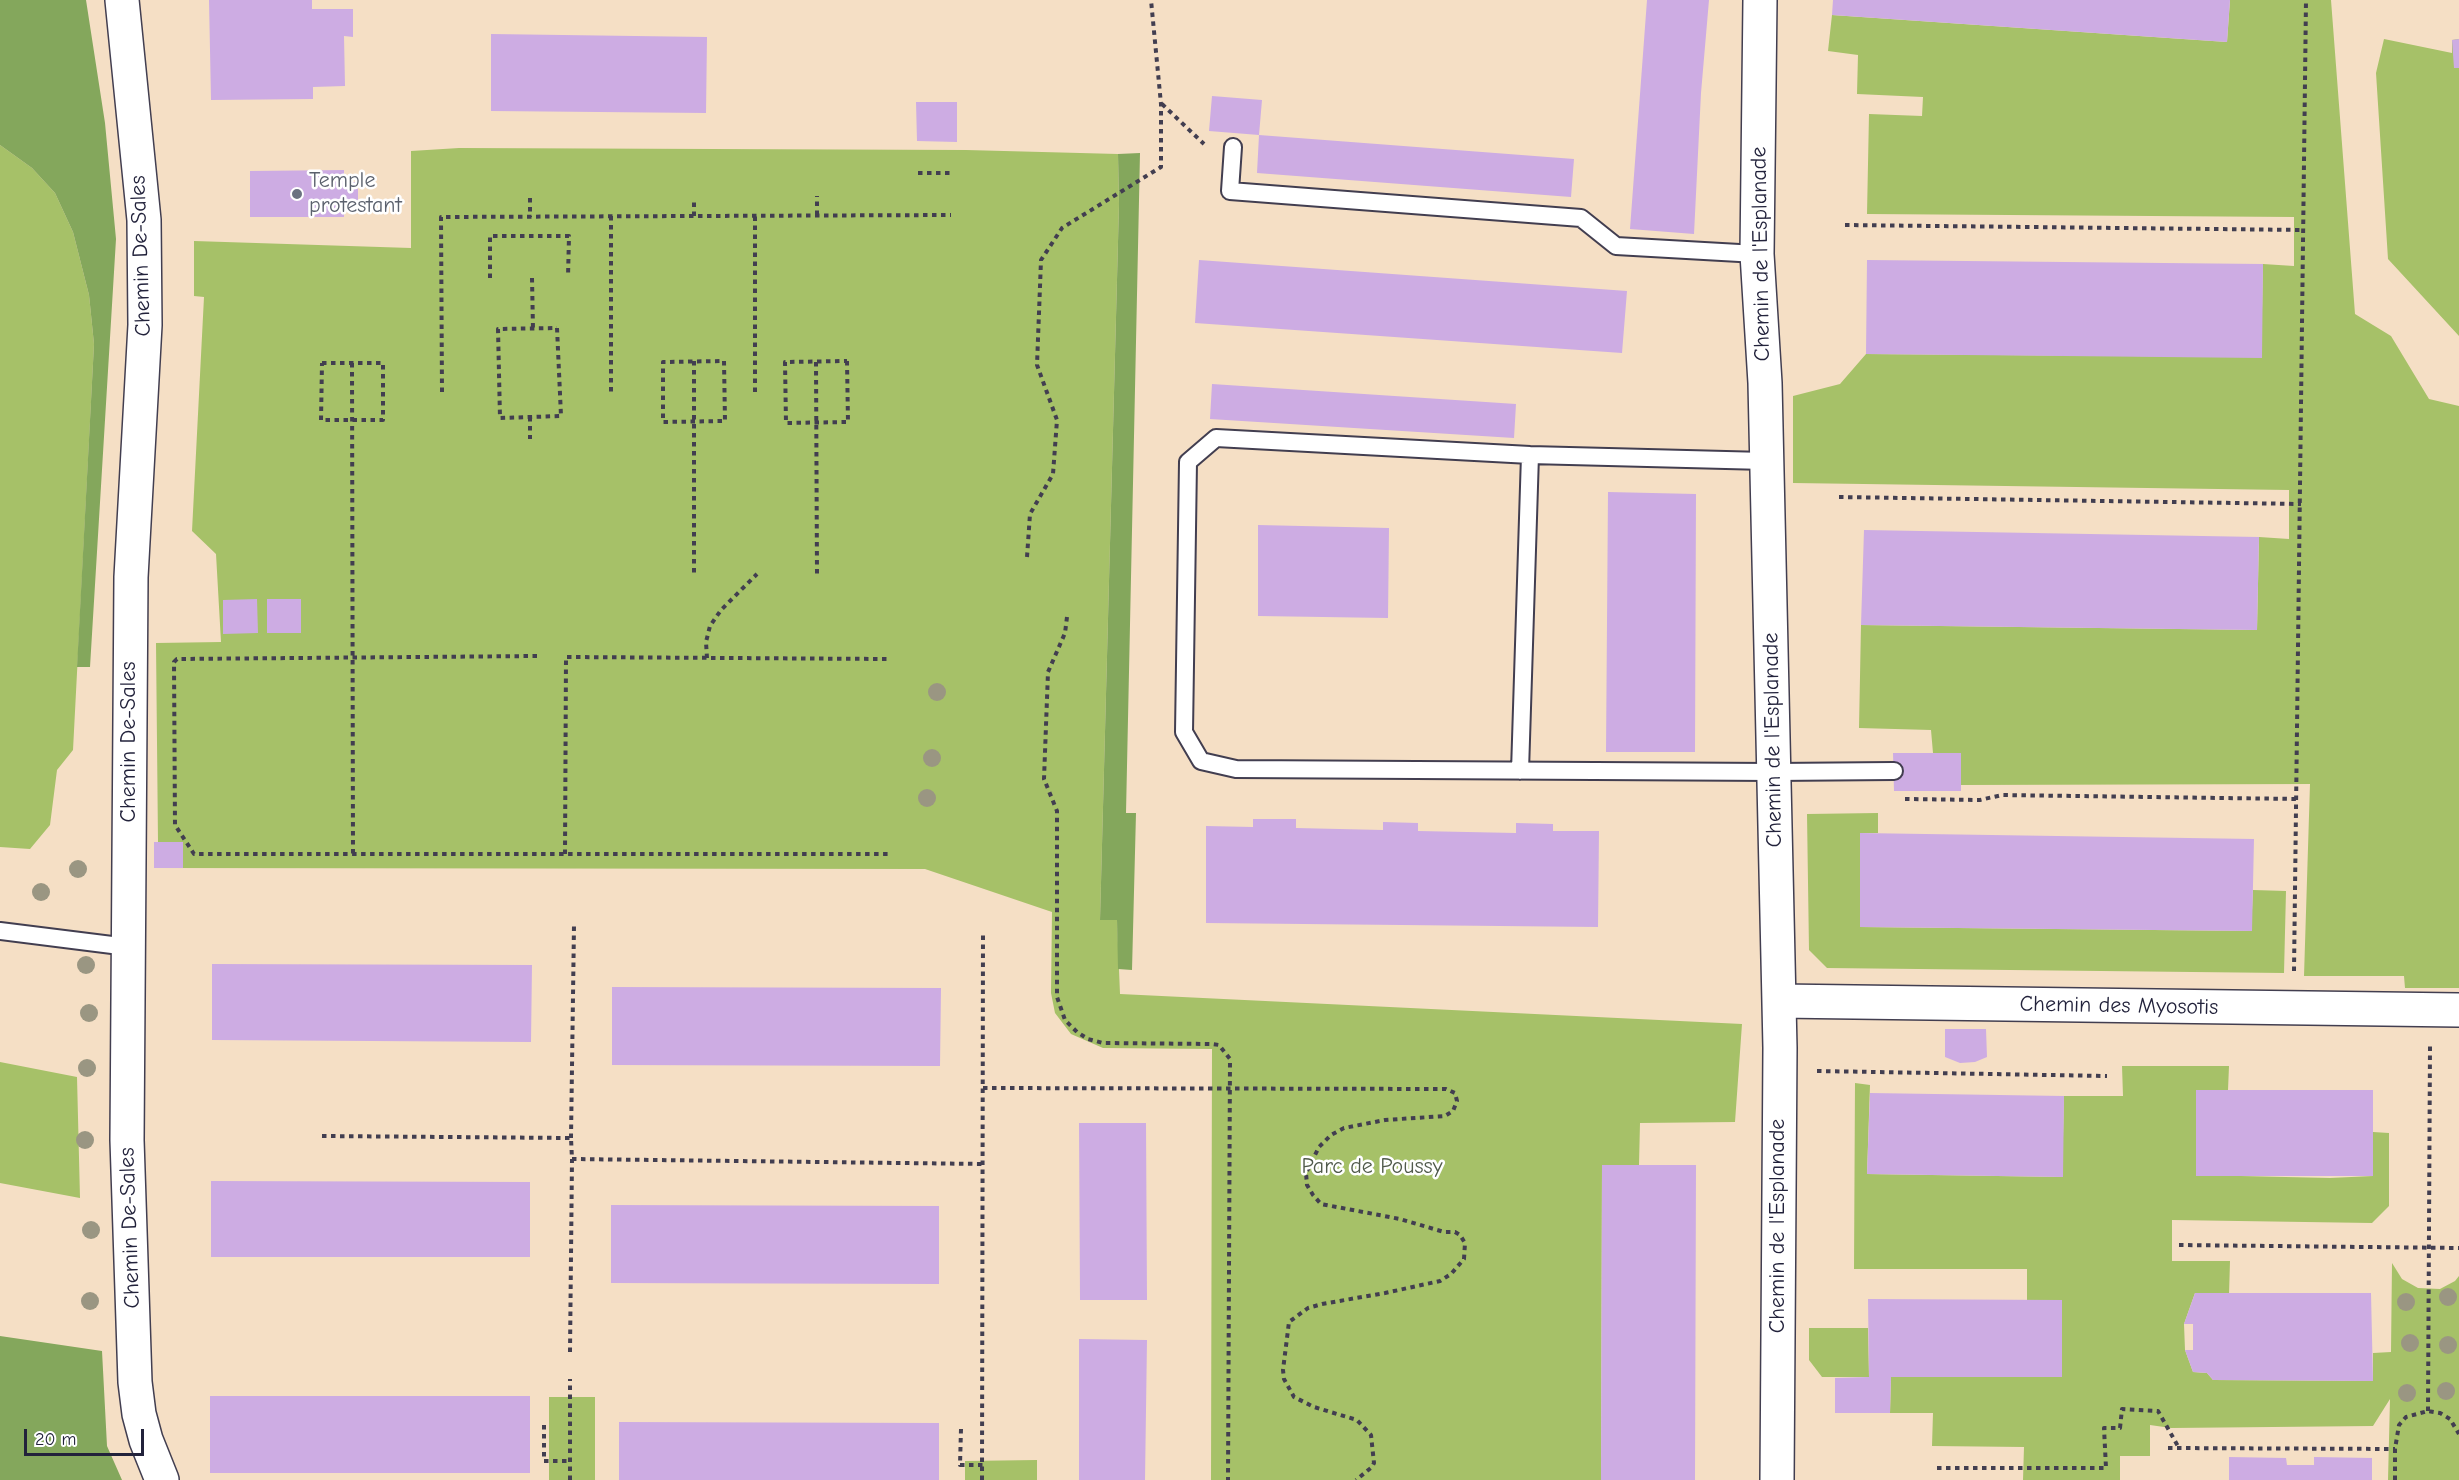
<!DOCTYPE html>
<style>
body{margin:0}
#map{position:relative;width:2459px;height:1480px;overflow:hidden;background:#f5dfc5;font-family:"Comic Neue",sans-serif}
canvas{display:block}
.scale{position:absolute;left:24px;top:1429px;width:120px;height:27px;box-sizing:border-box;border:3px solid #22223b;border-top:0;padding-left:8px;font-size:18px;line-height:21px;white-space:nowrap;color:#22223b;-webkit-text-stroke:4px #fff;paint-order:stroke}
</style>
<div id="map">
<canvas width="2459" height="1480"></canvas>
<div class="scale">20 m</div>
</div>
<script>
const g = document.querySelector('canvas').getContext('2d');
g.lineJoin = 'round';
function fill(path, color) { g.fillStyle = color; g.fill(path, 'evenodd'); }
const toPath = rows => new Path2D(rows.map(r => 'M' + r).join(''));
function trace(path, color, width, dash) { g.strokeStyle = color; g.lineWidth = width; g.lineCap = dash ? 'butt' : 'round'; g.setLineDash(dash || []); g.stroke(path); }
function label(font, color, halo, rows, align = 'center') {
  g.font = font + ' "Comic Neue",sans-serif'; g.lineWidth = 5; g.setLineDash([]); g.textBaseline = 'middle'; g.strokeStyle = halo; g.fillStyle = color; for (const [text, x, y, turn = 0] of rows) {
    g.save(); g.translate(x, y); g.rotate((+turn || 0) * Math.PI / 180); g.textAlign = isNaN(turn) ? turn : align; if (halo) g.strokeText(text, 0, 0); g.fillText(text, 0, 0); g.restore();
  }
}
fill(toPath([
 [2230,0,2331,0,2355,314,2391,336,2429,399,2459,406,2459,988,2405,988,2404,976,2304,976,2310,784,1961,785,1961,753,1933,753,1931,730,1859,728,1861,625,2257,630,2259,537,2289,539,2289,490,1793,483,1793,396,1840,384,1866,354,2261,357,2263,264,2294,266,2294,217,1867,214,1869,114,1922,116,1923,97,1857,94,1858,55,1828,51,1832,15,2227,42],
 [2384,39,2452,53,2452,40,2459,39,2459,336,2388,259,2376,73],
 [0,145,32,168,55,193,73,232,89,295,94,344,73,750,57,770,50,825,30,849,0,847],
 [459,148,966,150,1118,154,1119,204,1100,920,1117,920,1120,994,1742,1024,1735,1122,1640,1123,1639,1165,1602,1166,1601,1480,1211,1480,1212,1049,1103,1048,1071,1034,1055,1013,1051,993,1052,912,925,869,154,868,154,842,158,842,156,643,221,642,216,554,192,531,204,297,194,296,194,241,411,248,411,151],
 [1878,813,1878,833,1860,833,1860,927,2251,931,2253,890,2286,891,2284,973,1827,968,1809,950,1807,814],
 [0,1062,77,1077,80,1198,0,1183],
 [2122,1066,2229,1066,2228,1090,2196,1175,2330,1178,2373,1176,2373,1132,2389,1133,2389,1206,2372,1223,2172,1220,2172,1261,2230,1261,2229,1295,2195,1293,2184,1324,2185,1350,2193,1372,2207,1373,2213,1380,2373,1381,2373,1353,2391,1352,2392,1263,2402,1279,2418,1288,2440,1289,2455,1281,2459,1276,2459,1480,2388,1480,2390,1399,2373,1426,2171,1428,2150,1425,2150,1456,2120,1456,2120,1480,2023,1480,2024,1447,1932,1446,1933,1413,1890,1413,1891,1377,2062,1300,2027,1300,2027,1269,1854,1269,1855,1083,1870,1085,1867,1174,2062,1177,2064,1096,2123,1096],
 [1809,1328,1868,1328,1869,1377,1822,1377,1809,1360],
 [549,1397,595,1397,595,1480,549,1480],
 [1037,1460,1037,1480,965,1480,965,1461]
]), '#a6c168');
fill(toPath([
 [0,0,86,0,105,123,116,239,90,667,77,667,94,344,89,295,73,232,55,193,32,168,0,145],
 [1140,153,1126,813,1136,813,1132,970,1118,969,1117,920,1100,920,1119,204,1118,154],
 [0,1336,102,1351,107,1446,122,1480,0,1480]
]), '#84a75c');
fill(toPath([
 [209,0,312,0,312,9,353,9,353,37,344,36,345,86,313,87,313,99,211,100],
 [1647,0,1709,0,1701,93,1694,234,1630,229],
 [1833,0,2230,0,2227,42,1832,15],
 [491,34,707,37,706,113,491,111],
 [2459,39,2459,68,2454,68,2452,40],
 [1212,96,1262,100,1259,135,1209,131],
 [916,102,957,102,957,142,917,141],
 [1259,135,1574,159,1571,197,1257,173],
 [344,170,344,182,358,182,358,206,344,206,344,217,250,217,250,171],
 [1199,260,1627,291,1622,353,1195,323],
 [1867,260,2263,264,2262,358,1866,354],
 [1212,384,1516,404,1514,438,1210,419],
 [1608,492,1696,494,1695,752,1606,752],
 [1258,525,1389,528,1388,618,1258,616],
 [1864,530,2259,537,2257,630,1861,625],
 [257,599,258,633,223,634,223,600],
 [267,599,301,599,301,633,267,633],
 [1893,753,1961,753,1961,791,1894,791],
 [1253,819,1296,819,1296,828,1383,830,1383,822,1418,823,1418,831,1516,833,1516,823,1553,824,1553,831,1599,831,1598,927,1206,923,1206,826,1253,827],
 [1860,833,2254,839,2252,931,1860,927],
 [154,842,183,842,183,868,154,868],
 [212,964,532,965,531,1042,212,1040],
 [612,987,941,988,940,1066,612,1065],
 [1945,1029,1986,1029,1987,1057,1975,1062,1960,1063,1945,1057],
 [2196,1090,2373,1090,2373,1176,2196,1176],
 [1870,1093,2064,1096,2063,1177,1867,1174],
 [1079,1123,1146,1123,1147,1300,1080,1300],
 [1602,1165,1696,1165,1695,1480,1601,1480],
 [211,1181,530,1182,530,1257,211,1257],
 [611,1205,939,1206,939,1284,611,1283],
 [2195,1293,2371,1293,2373,1381,2213,1380,2207,1373,2193,1372,2185,1350,2193,1350,2193,1324,2184,1324],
 [1868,1299,2062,1300,2062,1377,1891,1377,1890,1413,1835,1413,1835,1378,1869,1377],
 [1079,1339,1147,1340,1145,1480,1079,1480],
 [210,1396,530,1396,530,1473,210,1473],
 [619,1422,939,1423,939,1480,619,1480],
 [2229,1457,2286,1458,2287,1465,2314,1465,2314,1457,2372,1458,2372,1480,2229,1480]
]), '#cdace3');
const lane = toPath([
 [1233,147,1230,191,1581,218,1616,246,1757,254],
 [1765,461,1530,455,1216,438,1188,462,1184,732,1201,761,1236,769,1774,772,1894,771],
 [1520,771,1530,455],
 [0,931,128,947]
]);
const street = toPath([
 [122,0,144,220,145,325,131,577,127,1140,135,1382,139,1414,146,1440,162,1480],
 [1760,0,1757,254,1765,383,1780,1048,1777,1480],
 [1779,1001,2459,1010]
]);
trace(lane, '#423e50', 20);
trace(street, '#423e50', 36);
trace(toPath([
 [1162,104,1204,144],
 [918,173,952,173],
 [530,198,530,217],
 [817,215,817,196],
 [611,216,611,392],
 [694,216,694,198],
 [1845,225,2304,230],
 [490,278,490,236,569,236,568,277],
 [532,278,533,329],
 [557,328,561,416,500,418,498,329,557,328],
 [694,361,694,574],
 [724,361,725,421,663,422,663,362,724,361],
 [847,361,848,422,786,423,785,362,847,361],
 [816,362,817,574],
 [322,363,383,363,383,420,321,420,322,363],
 [352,363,353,854],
 [442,392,441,217,951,215],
 [755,392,755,215],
 [530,417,530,439],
 [1839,497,2301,504],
 [1027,557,1030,514,1053,474,1057,420,1037,365,1041,260,1062,228,1161,167,1161,104,1151,0],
 [1067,617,1065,633,1048,672,1044,779,1057,811,1057,997,1065,1020,1077,1032,1088,1039,1103,1043,1212,1044,1219,1045,1230,1059,1228,1480],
 [537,656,177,659,174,662,175,825,194,854,889,854],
 [707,658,706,642,710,626,721,610,757,574],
 [1905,799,1980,800,2002,795,2297,799],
 [565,854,566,657,888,659],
 [2294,971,2306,0],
 [1817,1071,2107,1076],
 [983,1088,1446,1089,1455,1093,1457,1101,1453,1111,1445,1116,1385,1120,1344,1128,1331,1135,1319,1147,1306,1173,1307,1185,1313,1195,1321,1204,1400,1219,1444,1232,1455,1232,1460,1235,1465,1243,1464,1259,1451,1274,1440,1281,1385,1293,1322,1304,1308,1308,1289,1322,1283,1370,1284,1379,1294,1397,1314,1407,1357,1420,1371,1435,1374,1463,1372,1467,1356,1480],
 [322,1136,571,1138,572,1159,984,1164],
 [571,1138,574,925],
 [2179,1245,2459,1248],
 [570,1352,572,1159],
 [2428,1411,2430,1046],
 [544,1425,544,1461,570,1461],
 [961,1429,960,1465,983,1465],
 [2168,1448,2395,1449],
 [1937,1468,2106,1468,2104,1428,2120,1428,2122,1409,2158,1411,2179,1448],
 [570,1480,570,1379],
 [982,1480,983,933],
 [2395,1480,2395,1449,2399,1425,2406,1417,2428,1411,2440,1413,2450,1419,2459,1434]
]), '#423e50', 4, [4.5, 4.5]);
trace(lane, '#fff', 16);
trace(street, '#fff', 33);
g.fillStyle = '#9a9682';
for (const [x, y] of [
 [937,692],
 [932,758],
 [927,798],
 [78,869],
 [41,892],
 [86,965],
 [89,1013],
 [87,1068],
 [85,1140],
 [91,1230],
 [2448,1297],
 [90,1301],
 [2406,1302],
 [2410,1343],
 [2448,1345],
 [2446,1391],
 [2407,1393]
]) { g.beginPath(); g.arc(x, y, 9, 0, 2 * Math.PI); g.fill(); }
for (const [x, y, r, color] of [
 [297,194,6,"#6b7280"]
]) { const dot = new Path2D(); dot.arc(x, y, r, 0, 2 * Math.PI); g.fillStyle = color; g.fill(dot); trace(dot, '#fff', 2); }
label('22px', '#5b616d', '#fff', [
 ["Temple",309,181],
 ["protestant",309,206]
], 'left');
label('22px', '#22223b', '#fff', [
 ["Chemin de l'Esplanade",1761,254,-91],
 ["Chemin De-Sales",141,256,-92],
 ["Chemin de l'Esplanade",1773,740,-91],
 ["Chemin De-Sales",129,742,-90],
 ["Chemin des Myosotis",2119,1006,1],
 ["Chemin de l'Esplanade",1778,1226,-90],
 ["Chemin De-Sales",130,1228,-92]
]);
label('22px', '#505a4b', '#fff', [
 ["Parc de Poussy",1372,1167]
]);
</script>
